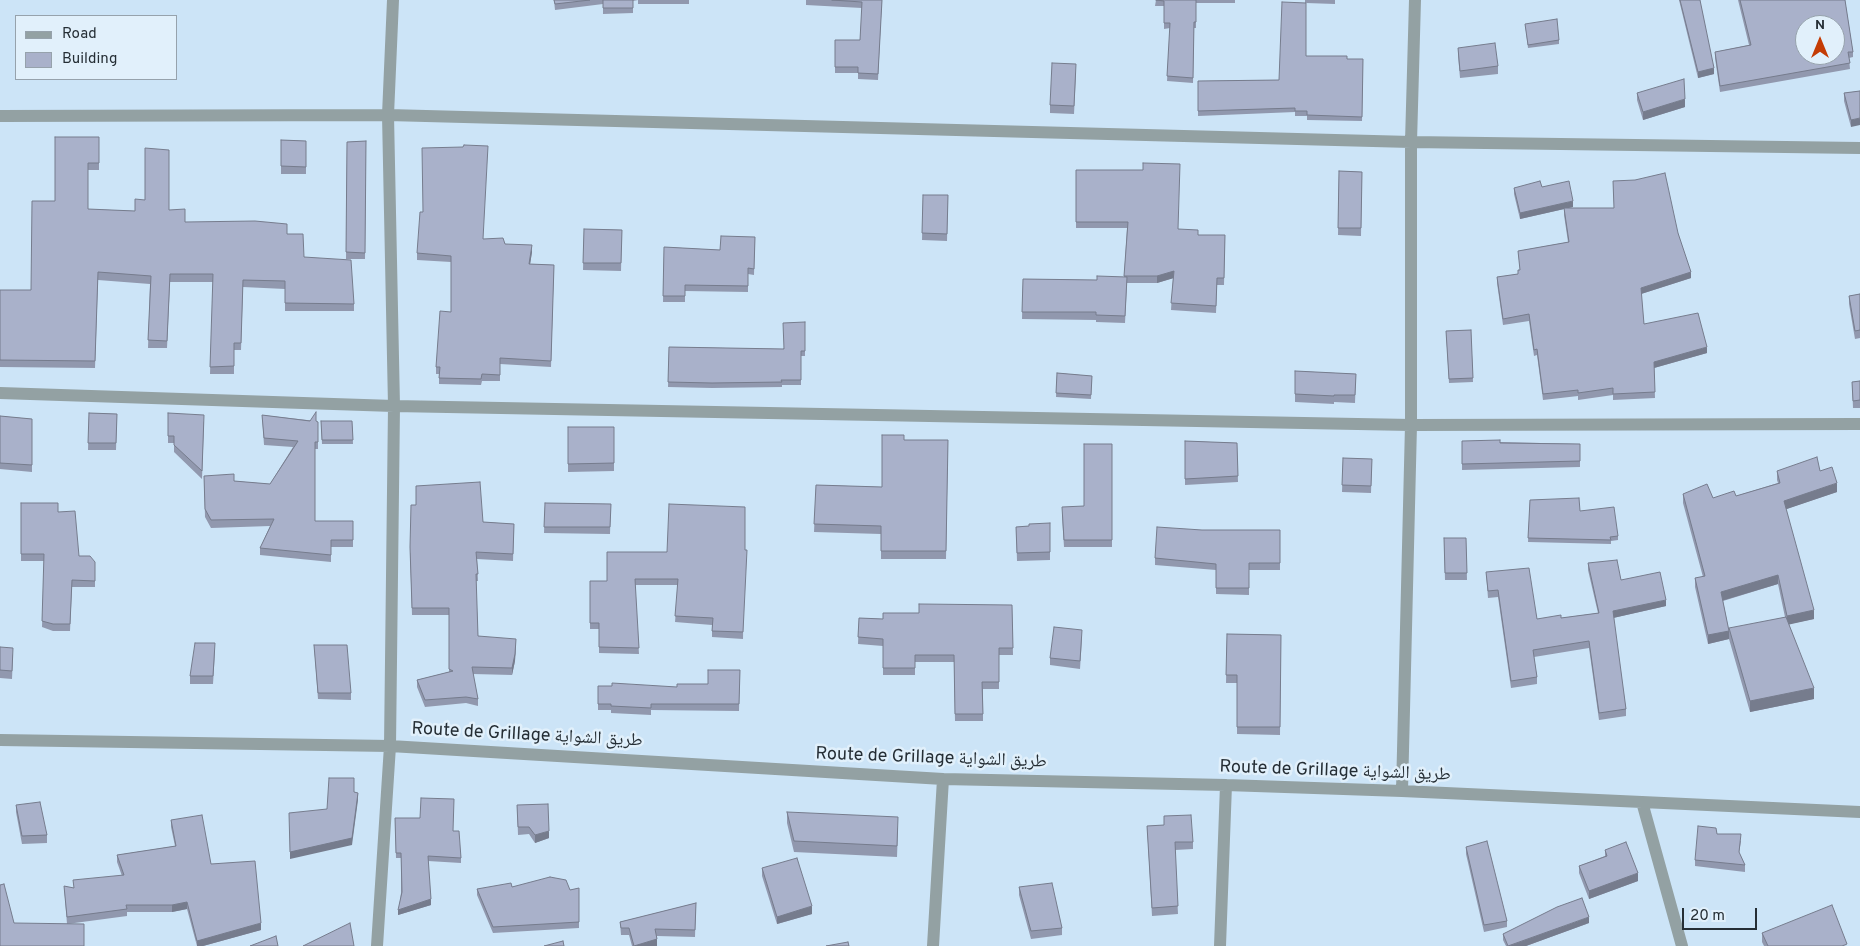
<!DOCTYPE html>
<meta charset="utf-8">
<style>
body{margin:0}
#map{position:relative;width:1860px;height:946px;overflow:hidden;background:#cce4f7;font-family:Overpass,sans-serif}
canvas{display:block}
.legend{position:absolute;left:15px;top:15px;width:162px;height:65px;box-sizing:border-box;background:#e1f0fb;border:1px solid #96a2ac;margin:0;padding:6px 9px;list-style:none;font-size:15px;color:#252e35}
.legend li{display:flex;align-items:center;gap:10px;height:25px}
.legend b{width:25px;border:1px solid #96a2ac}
.north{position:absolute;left:1795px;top:15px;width:50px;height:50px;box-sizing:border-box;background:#e1f0fb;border:1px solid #96a2ac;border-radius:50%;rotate:0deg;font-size:14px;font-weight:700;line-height:20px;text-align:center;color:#252e35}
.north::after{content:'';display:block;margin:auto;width:18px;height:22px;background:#c43c05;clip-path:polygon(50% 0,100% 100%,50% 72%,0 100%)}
.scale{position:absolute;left:1682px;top:908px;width:75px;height:22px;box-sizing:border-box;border:2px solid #252e35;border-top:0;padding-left:6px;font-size:15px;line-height:18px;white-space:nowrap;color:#252e35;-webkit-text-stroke:4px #e1f0fb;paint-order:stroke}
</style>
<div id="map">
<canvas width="1860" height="946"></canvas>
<ul class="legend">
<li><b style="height:6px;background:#93a1a3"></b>Road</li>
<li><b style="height:14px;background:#a9b1ca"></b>Building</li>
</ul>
<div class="north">N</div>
<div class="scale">20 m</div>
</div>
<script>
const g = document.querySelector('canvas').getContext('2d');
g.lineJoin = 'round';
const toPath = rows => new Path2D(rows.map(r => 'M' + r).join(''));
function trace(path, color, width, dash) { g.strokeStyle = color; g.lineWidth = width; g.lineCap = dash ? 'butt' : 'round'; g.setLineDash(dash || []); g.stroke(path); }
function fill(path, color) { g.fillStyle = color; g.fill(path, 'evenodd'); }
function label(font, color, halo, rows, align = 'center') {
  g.font = font + ' Overpass,"Noto Naskh Arabic",sans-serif'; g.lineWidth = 5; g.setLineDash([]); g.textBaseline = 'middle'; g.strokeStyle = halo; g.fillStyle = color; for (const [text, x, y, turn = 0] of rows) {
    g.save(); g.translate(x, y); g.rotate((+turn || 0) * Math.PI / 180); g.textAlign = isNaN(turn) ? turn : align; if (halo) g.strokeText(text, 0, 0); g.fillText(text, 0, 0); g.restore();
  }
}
trace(toPath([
 [0,116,388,115,1411,142,1860,148],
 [0,393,394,406,1411,425,1860,424],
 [0,740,390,746,943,779,1226,785,1402,791,1860,812],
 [1402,791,1411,425,1411,142,1415,0],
 [1642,802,1682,946],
 [377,946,390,746,394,406,388,115,393,0],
 [933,946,943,779],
 [1220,946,1226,785]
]), '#93a1a3', 12);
fill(toPath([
 [554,0,689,0,689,4,638,4,638,0,633,1,633,13,603,14,603,4,555,10],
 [806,0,882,0,878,80,858,79,858,73,835,73,835,40,860,40,862,8,806,5],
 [1156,0,1235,0,1235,3,1196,3,1196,28,1194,28,1193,83,1167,81,1170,28,1164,29,1164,6,1155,6],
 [1305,0,1335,0,1335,4,1306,3,1306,56,1347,59,1363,59,1362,121,1307,120,1307,116,1295,116,1295,112,1198,116,1198,81,1279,80,1305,3],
 [1679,0,1700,0,1714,74,1698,78],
 [1738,0,1845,0,1853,52,1853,57,1849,58,1850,69,1720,92,1715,58,1715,52,1749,45],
 [1525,24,1559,40,1559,44,1528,48],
 [1458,48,1498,66,1498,74,1460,78,1458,55],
 [1076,72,1074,114,1050,113,1050,105],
 [1860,91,1851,127,1844,101,1844,93],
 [1637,93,1685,107,1643,120,1637,100],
 [99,137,99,170,88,170,88,209,135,211,169,210,185,222,287,234,304,257,354,304,354,311,285,311,285,289,243,287,241,350,234,350,234,374,210,374,213,282,170,282,167,348,148,348,150,284,98,280,95,368,0,367,0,290,31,290,55,201],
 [281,140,306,141,306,174,281,174],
 [366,141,365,259,346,259,347,142],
 [1076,170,1178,229,1198,235,1225,235,1224,285,1217,285,1216,313,1171,310,1173,278,1157,283,1127,283,1125,323,1096,322,1096,320,1022,319,1023,279,1097,280,1124,277,1127,228,1076,228],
 [1339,171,1362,172,1361,236,1338,235],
 [1613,181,1678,233,1691,278,1641,294,1644,324,1707,353,1654,368,1655,398,1613,400,1613,395,1578,400,1578,396,1543,400,1537,355,1534,356,1529,321,1503,325,1497,283,1497,277,1518,274,1520,270,1518,251,1568,242,1564,215,1564,209,1520,219,1514,194,1514,188,1542,187,1573,207,1567,208,1614,208],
 [923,195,948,195,947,241,922,240],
 [584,229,622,230,621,271,583,270],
 [755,237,754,275,748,274,748,292,685,291,685,302,663,302,664,247,720,250],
 [483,239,505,244,532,252,530,264,554,265,551,367,500,364,500,381,482,381,481,385,439,384,439,374,436,374,436,367,451,312,451,262,417,260,417,253],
 [1860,294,1860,338,1855,339,1849,304,1849,296],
 [805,322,805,356,801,356,801,385,782,385,782,387,712,388,668,387,669,347,783,349],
 [1471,330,1473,382,1449,383,1446,331],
 [1295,371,1356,374,1355,403,1334,402,1334,404,1295,402],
 [1057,373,1092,376,1091,399,1056,397],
 [1860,381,1860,408,1853,408,1852,382],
 [89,413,117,414,116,450,88,450],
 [168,413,204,422,202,479,174,452,174,443,168,443],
 [262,415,316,421,318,429,318,449,315,449,315,521,353,521,353,547,331,547,331,562,260,555,260,548,270,526,211,528,205,517,204,476,234,481,270,484,293,447,264,445],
 [0,416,32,419,32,472,0,469],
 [321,421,352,421,353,444,322,444],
 [568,427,614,427,614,471,568,472],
 [904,440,948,440,946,559,881,559,881,534,814,532,816,485,882,487],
 [1185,441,1237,443,1238,482,1185,485],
 [1462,441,1580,444,1580,467,1462,470],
 [1112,444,1112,547,1064,547,1062,515,1084,506],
 [1343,458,1372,459,1371,493,1342,492],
 [1777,471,1820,471,1837,492,1786,509,1814,619,1789,624,1814,699,1750,712,1729,639,1708,644,1695,587,1695,578,1703,577,1683,503,1683,494,1713,498,1736,496,1778,483,1777,480],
 [1778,584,1785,617,1729,631,1723,601],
 [1530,500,1580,511,1618,536,1618,540,1611,541,1611,544,1528,542],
 [21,503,58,512,79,556,95,562,95,587,72,587,70,631,53,631,42,627,44,561,21,561],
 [545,503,611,504,610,534,544,533],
 [745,507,743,639,712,637,712,625,675,622,678,585,635,585,639,654,599,653,599,629,590,629,590,581,607,581,667,552],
 [483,522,514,524,513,561,477,559,478,581,476,581,478,636,516,646,515,661,512,675,473,674,478,699,478,706,466,703,425,707,417,687,417,680,449,672,449,615,412,615,410,553],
 [1050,523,1050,560,1017,561,1016,527,1029,526],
 [1202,530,1280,530,1280,570,1249,570,1249,595,1216,594,1216,570,1155,565,1155,558],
 [1444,538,1466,538,1467,580,1445,580],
 [1588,563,1621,580,1666,606,1613,618,1626,709,1626,716,1599,720,1589,648,1534,657,1537,677,1537,684,1511,688,1498,597,1488,598,1486,572,1537,619,1561,618,1598,613,1588,570],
 [1012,605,1013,655,999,655,999,689,983,689,983,721,955,721,954,662,915,662,915,675,883,675,883,646,858,644,859,618,883,619,919,613],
 [1227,634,1281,635,1280,735,1237,734,1237,683,1226,683],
 [1082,638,1080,669,1050,665,1050,658],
 [314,645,351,693,351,700,318,699],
 [0,647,13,655,12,679,0,678],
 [215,651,213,684,190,684,190,676],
 [740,670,739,711,651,710,651,715,611,713,611,710,598,710,598,686,677,687,708,684],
 [16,805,47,835,47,843,22,844,16,812],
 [517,805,549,838,535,843,529,834,518,835],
 [787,812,898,828,897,857,794,852,787,823],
 [395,818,453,831,461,858,461,863,428,861,431,905,398,915,401,893,401,858,396,858],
 [171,820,211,864,261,930,203,946,197,946,187,909,172,912,127,912,127,916,67,924,64,886,73,888,122,876,117,862,117,855,175,846,171,827],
 [1164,825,1193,842,1193,849,1175,850,1178,914,1152,916,1147,826],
 [1717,834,1741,841,1739,853,1745,865,1745,872,1695,866,1695,860],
 [1466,847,1507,921,1507,927,1484,932,1466,854],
 [1605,850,1638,881,1589,899,1579,873,1579,866,1605,856],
 [762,868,812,914,777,924,762,876],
 [512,887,570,890,579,888,579,928,493,933,477,895,477,889],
 [1019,887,1062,928,1062,935,1031,939,1019,895],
 [696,903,695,937,657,936,657,946,632,946,629,935,621,935,620,922],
 [1589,923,1526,946,1506,946,1503,940,1503,934],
 [1762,933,1847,946,1764,946,1762,942]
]), '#9198ae');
fill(toPath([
 [1714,68,1714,74,1698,78,1698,72],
 [1685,99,1685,107,1643,120,1643,112],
 [1860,118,1860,125,1851,127,1851,120],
 [1573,201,1573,207,1520,219,1520,213],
 [532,245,532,252,529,271,529,264],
 [1174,271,1174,278,1157,283,1157,276],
 [1691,272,1691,278,1641,294,1641,288],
 [1707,347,1707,353,1654,368,1654,362],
 [1837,483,1837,492,1784,510,1784,501],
 [1778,575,1778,584,1721,601,1721,592],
 [1666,600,1666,606,1613,618,1613,611],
 [1814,610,1814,619,1787,625,1787,616],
 [1729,631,1729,639,1708,644,1708,635],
 [516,639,515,661,512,675,512,668],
 [1814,688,1814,699,1750,712,1750,701],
 [358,793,358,800,352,845,290,859,290,852],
 [549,831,549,838,535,843,535,835],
 [1638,873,1638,881,1589,899,1589,891],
 [431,899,431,905,398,915,398,910],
 [187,902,187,909,172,912,172,905],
 [812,906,812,914,777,924,777,917],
 [1589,917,1589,923,1526,946,1509,946],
 [261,923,261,930,203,946,197,946,197,941],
 [657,939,657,946,634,946]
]), '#767c8d');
const building = toPath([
 [554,0,590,0,555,4,554,0],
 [603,0,633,0,633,8,603,8,603,0],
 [832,0,882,0,878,74,858,73,858,67,835,67,835,40,860,40,862,2,832,0],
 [1156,0,1196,0,1196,22,1194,22,1193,78,1167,76,1170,23,1164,23,1164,1,1156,0],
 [1680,0,1700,0,1714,68,1698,72,1680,0],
 [1740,0,1845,0,1853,52,1848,52,1850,63,1720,86,1715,52,1751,45,1740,0],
 [1805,25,1835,25,1835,55,1805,55,1805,25],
 [1282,2,1306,3,1306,56,1347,56,1347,59,1363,59,1362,117,1307,115,1307,111,1295,111,1295,108,1198,111,1198,81,1279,80,1282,2],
 [1557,19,1559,40,1528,45,1525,24,1557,19],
 [1495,43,1498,66,1460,71,1458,48,1495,43],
 [1052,63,1076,64,1074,106,1050,105,1052,63],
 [1684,79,1685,99,1643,112,1637,93,1684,79],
 [1860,91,1860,118,1851,120,1844,93,1860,91],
 [55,137,99,137,99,163,88,163,88,209,135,211,135,199,145,200,145,148,169,150,169,210,185,209,185,222,255,221,287,224,287,234,303,234,304,257,351,260,354,304,285,303,285,281,243,280,241,343,234,343,234,366,210,367,213,274,170,274,167,341,148,340,151,276,98,272,95,361,0,360,0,290,31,290,32,201,55,201,55,137],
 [281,140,306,141,306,167,281,166,281,140],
 [366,141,365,253,346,252,347,142,366,141],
 [464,145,488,146,483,239,503,238,505,244,532,245,529,264,554,265,551,361,500,358,500,375,482,374,481,379,439,378,440,367,436,367,440,311,451,312,451,256,417,253,420,212,423,212,422,148,463,147,464,145],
 [1143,163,1180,164,1178,229,1198,230,1198,235,1225,235,1224,278,1217,278,1216,306,1171,303,1174,271,1157,276,1124,276,1128,222,1076,222,1076,170,1143,170,1143,163],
 [1339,171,1362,172,1361,228,1338,228,1339,171],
 [1665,173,1678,233,1691,272,1641,288,1644,324,1698,313,1707,347,1654,362,1655,392,1613,394,1613,388,1578,393,1578,390,1543,394,1537,349,1534,350,1529,314,1503,319,1497,277,1518,274,1518,270,1520,270,1518,251,1569,242,1564,208,1614,208,1613,181,1635,180,1665,173],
 [1540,181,1542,187,1569,181,1573,201,1520,213,1514,188,1540,181],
 [923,195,948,195,947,234,922,233,923,195],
 [584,229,622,230,621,263,583,263,584,229],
 [721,236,755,237,754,269,748,268,748,286,685,285,685,296,663,296,664,247,720,250,721,236],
 [1097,276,1127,277,1125,316,1096,315,1096,312,1022,312,1023,279,1097,280,1097,276],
 [1860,294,1860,330,1855,331,1849,296,1860,294],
 [805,322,805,351,801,351,801,380,781,380,782,382,712,383,668,382,669,347,784,349,783,323,805,322],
 [1471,330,1473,378,1449,379,1446,331,1471,330],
 [1295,371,1356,374,1355,395,1334,395,1334,396,1295,394,1295,371],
 [1057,373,1092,376,1091,395,1056,393,1057,373],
 [1860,381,1860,400,1853,401,1852,382,1860,381],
 [316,412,316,421,318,422,318,442,315,442,315,521,353,521,353,540,331,540,331,555,260,548,274,519,211,520,205,509,204,476,234,474,234,481,270,484,298,441,264,438,262,415,310,421,316,412],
 [89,413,117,414,116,443,88,443,89,413],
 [168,413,204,415,202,471,174,445,174,436,168,436,168,413],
 [0,416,32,419,32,465,0,463,0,416],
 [321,421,352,421,353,440,322,440,321,421],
 [568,427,614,427,614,463,568,464,568,427],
 [882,435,904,435,904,440,948,440,946,551,881,551,881,526,814,524,816,485,882,487,882,435],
 [1500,440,1500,443,1580,444,1580,461,1462,464,1462,441,1500,440],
 [1185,441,1237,443,1238,476,1185,479,1185,441],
 [1084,444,1112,444,1112,540,1064,540,1062,507,1084,506,1084,444],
 [1817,457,1820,471,1832,467,1837,483,1784,501,1814,610,1787,616,1778,575,1721,592,1729,631,1708,635,1695,578,1705,576,1683,494,1707,484,1713,498,1734,491,1736,496,1780,483,1777,471,1817,457],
 [1343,458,1372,459,1371,486,1342,485,1343,458],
 [480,482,483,522,514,524,513,554,476,552,478,574,476,574,478,636,516,639,515,654,512,668,472,667,478,699,466,697,425,700,417,680,453,671,449,669,449,608,412,608,410,547,411,505,416,505,416,486,480,482],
 [1579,498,1580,511,1614,507,1618,536,1610,537,1611,540,1528,538,1530,500,1579,498],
 [21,503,58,503,58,512,75,511,79,556,90,556,95,562,95,581,72,580,70,624,53,624,42,621,44,554,21,554,21,503],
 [545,503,611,504,610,527,544,527,545,503],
 [669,504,745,507,745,550,747,550,743,632,712,631,713,618,675,616,678,579,635,579,639,648,599,647,599,623,590,623,590,581,607,581,607,552,667,552,669,504],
 [1050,523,1050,552,1017,553,1016,527,1029,526,1029,524,1050,523],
 [1157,527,1202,530,1280,530,1280,563,1249,563,1249,588,1216,588,1216,564,1155,558,1157,527],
 [1444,538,1466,538,1467,573,1445,573,1444,538],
 [1617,560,1621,580,1660,572,1666,600,1613,611,1626,709,1599,713,1589,641,1533,650,1537,677,1511,681,1498,590,1488,591,1486,572,1529,568,1537,619,1561,615,1561,618,1599,613,1588,563,1617,560],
 [919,604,1012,605,1013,648,999,648,999,682,982,682,983,714,955,714,954,655,915,655,915,668,883,668,883,639,858,637,859,618,883,619,883,613,919,613,919,604],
 [1786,617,1814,688,1750,701,1729,628,1786,617],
 [1054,627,1082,630,1080,661,1050,658,1054,627],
 [1227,634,1281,635,1280,727,1237,727,1237,675,1226,675,1227,634],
 [195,643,215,643,213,676,190,676,195,643],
 [314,645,347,645,351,693,318,693,314,645],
 [0,647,13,648,12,671,0,670,0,647],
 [708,670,740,670,739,704,651,704,651,708,611,706,611,704,598,704,598,686,612,686,612,683,677,687,677,684,708,684,708,670],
 [329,778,354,778,354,792,358,793,352,838,290,852,289,813,327,809,329,778],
 [421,798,454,799,453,831,459,831,461,858,428,856,431,899,398,910,402,892,401,853,396,853,395,818,420,818,421,798],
 [40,802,47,835,22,836,16,805,40,802],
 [548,804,549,831,535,835,529,827,518,827,517,805,548,804],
 [787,812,898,817,897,846,794,841,787,812],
 [202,815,211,864,255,861,261,923,197,941,187,902,172,905,126,905,127,909,67,917,64,886,74,888,73,880,124,875,117,855,176,846,171,820,202,815],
 [1191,815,1193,842,1175,842,1178,906,1152,908,1147,826,1164,825,1164,816,1191,815],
 [1698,826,1716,828,1717,834,1741,834,1739,852,1745,865,1695,860,1698,826],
 [1487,841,1507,921,1484,925,1466,847,1487,841],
 [1626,842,1638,873,1589,891,1579,866,1607,856,1605,850,1626,842],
 [797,858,812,906,777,917,762,868,797,858],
 [550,877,566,880,570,890,579,888,579,922,493,927,477,889,511,883,512,887,550,877],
 [1052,883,1062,928,1031,931,1019,887,1052,883],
 [4,884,14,923,84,924,84,946,0,946,0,885,4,884],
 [1582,898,1589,917,1508,946,1503,934,1557,907,1582,898],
 [696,903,695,930,655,929,657,939,634,946,629,928,621,928,620,922,696,903],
 [1832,905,1847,944,1842,946,1768,946,1762,933,1832,905],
 [350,923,354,946,303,946,350,923],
 [276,936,278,946,250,946,276,936],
 [563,941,564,946,544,946,563,941],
 [848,942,849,946,826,946,848,942]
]);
fill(building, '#a9b1ca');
trace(building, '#767c8d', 1);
label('18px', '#252e35', '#e1f0fb', [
 ["Route de Grillage طريق الشواية",527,736,3],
 ["Route de Grillage طريق الشواية",931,759,2],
 ["Route de Grillage طريق الشواية",1335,772,2]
]);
</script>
